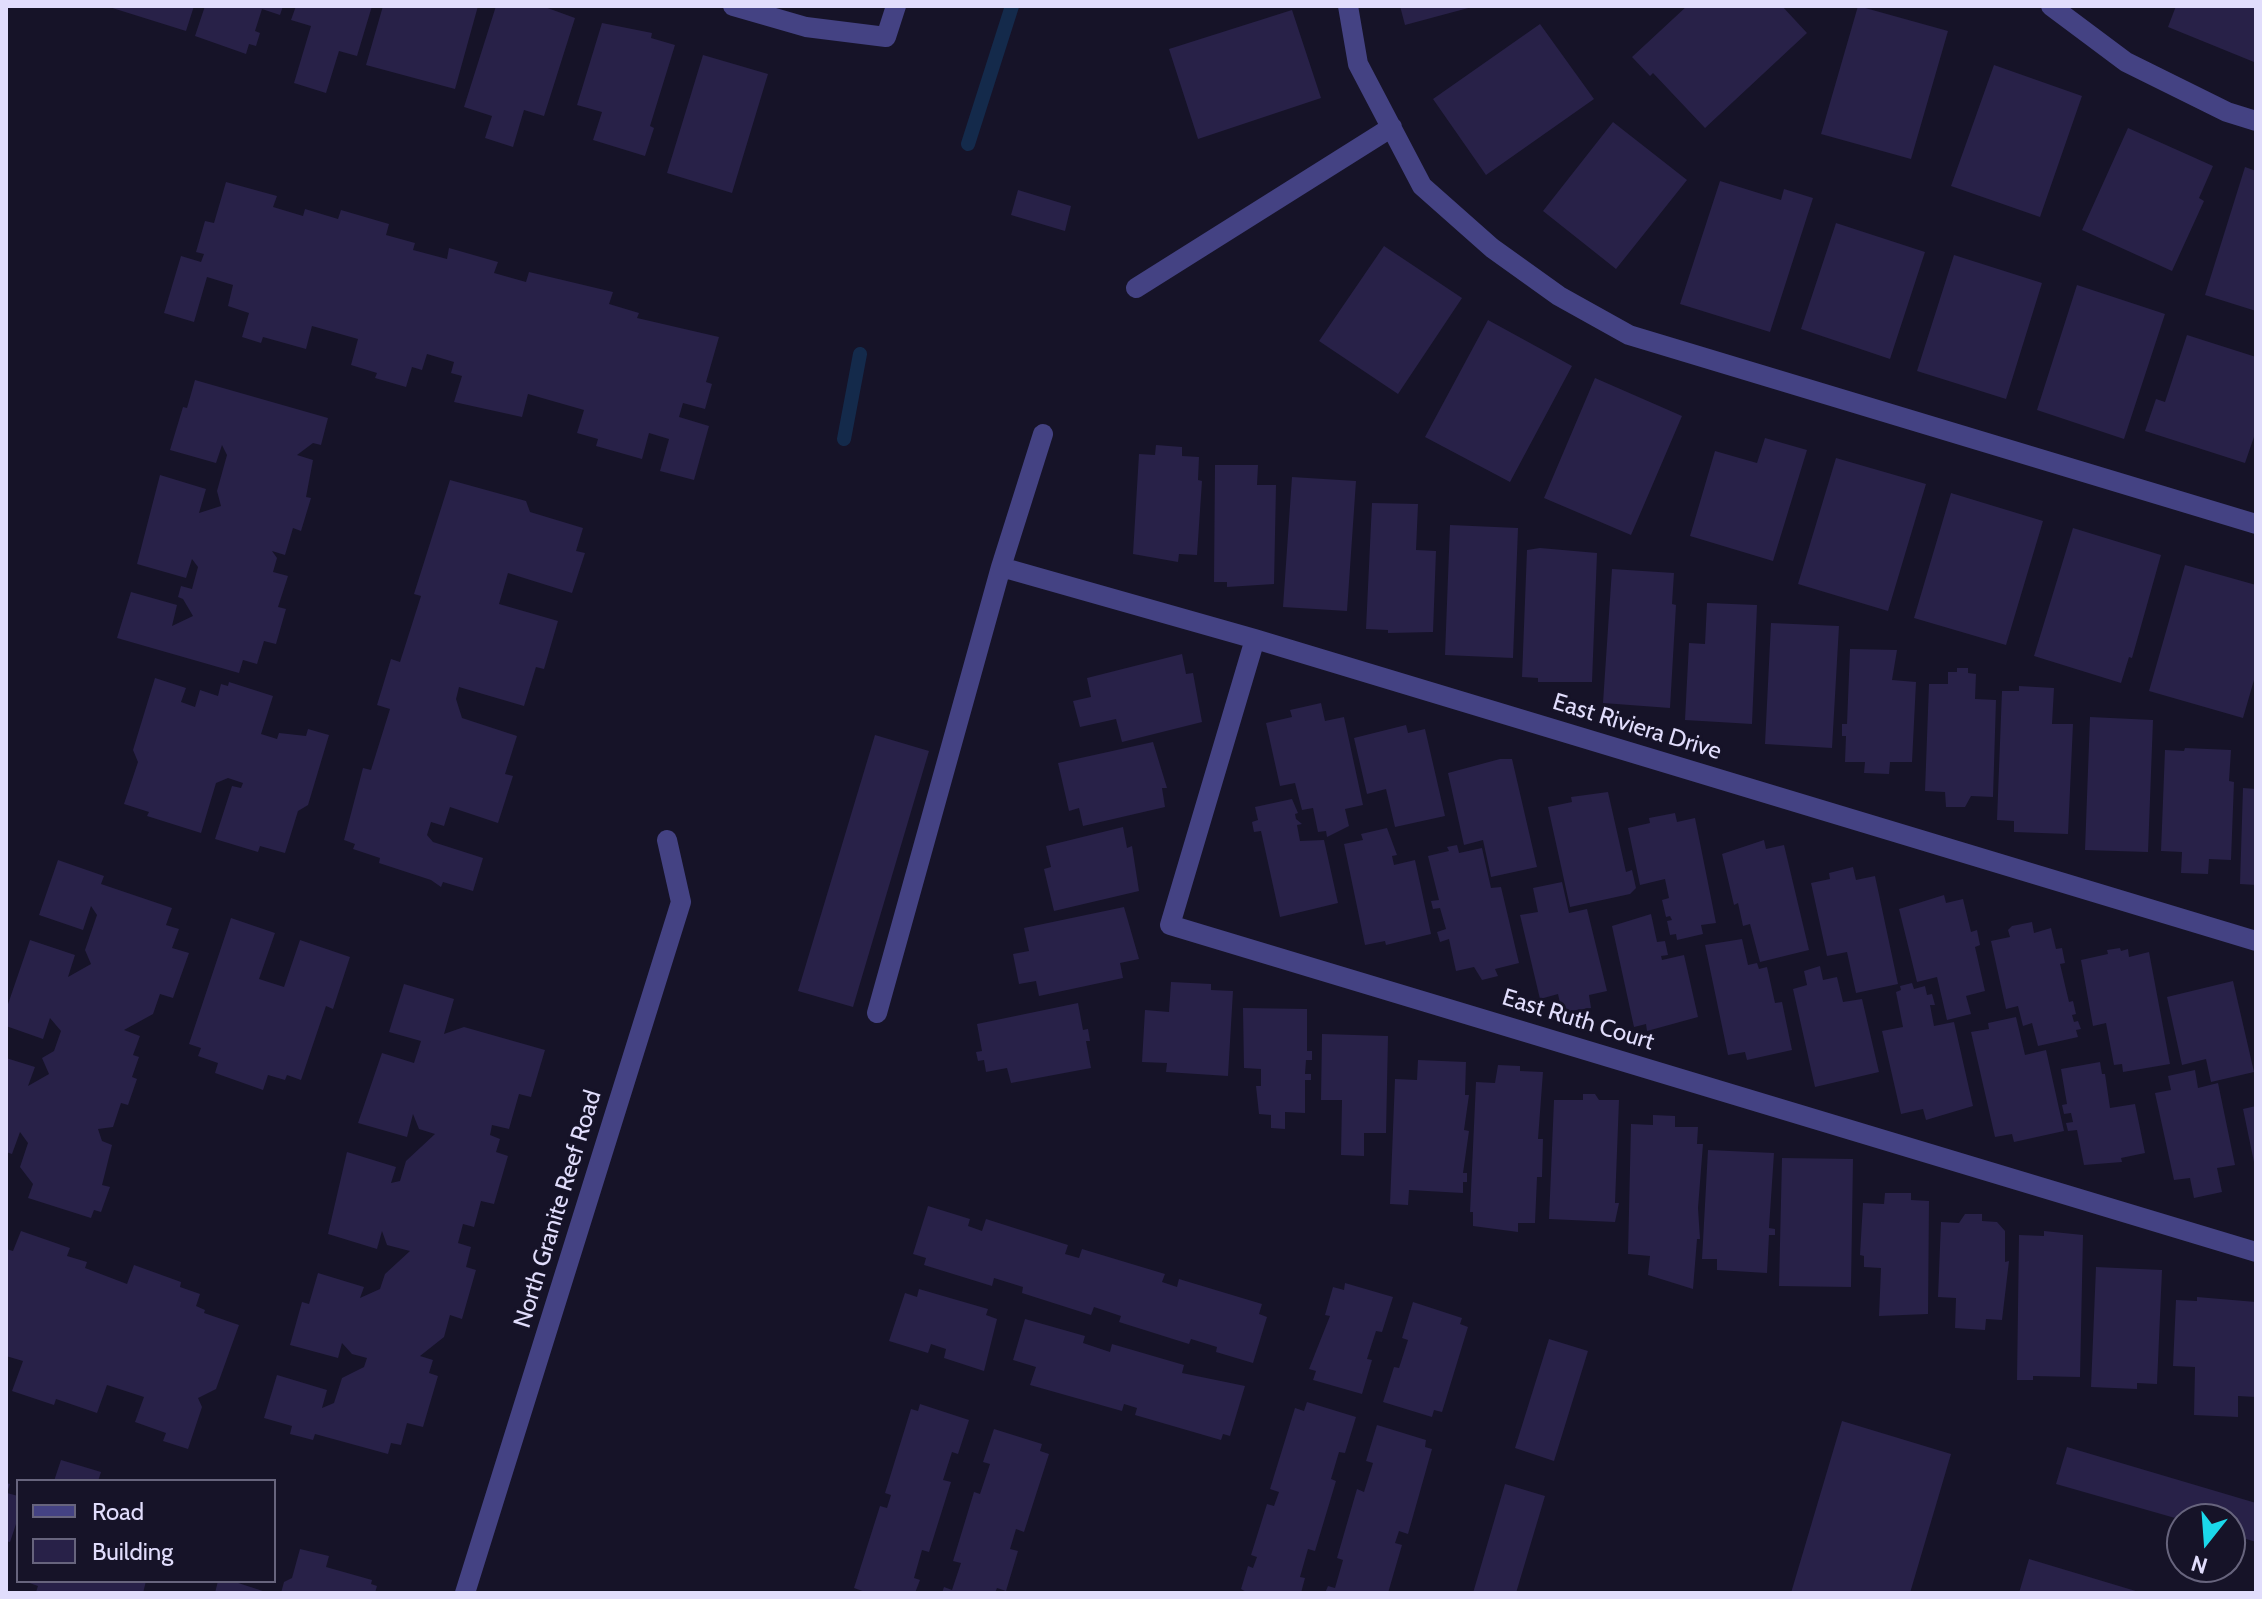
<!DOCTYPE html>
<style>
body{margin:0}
#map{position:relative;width:2262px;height:1599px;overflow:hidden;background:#161328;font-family:Cabin,sans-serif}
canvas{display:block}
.frame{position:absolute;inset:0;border:8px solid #e1ddfc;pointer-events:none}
.legend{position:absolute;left:16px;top:1479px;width:260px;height:104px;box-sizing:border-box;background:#161328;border:2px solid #67647d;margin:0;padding:10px 14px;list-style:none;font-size:24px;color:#e1ddfc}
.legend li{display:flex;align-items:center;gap:16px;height:40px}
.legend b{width:40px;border:2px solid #67647d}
.north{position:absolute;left:2166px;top:1503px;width:80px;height:80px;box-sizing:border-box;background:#161328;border:2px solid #67647d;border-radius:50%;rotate:197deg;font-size:22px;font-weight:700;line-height:32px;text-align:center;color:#e1ddfc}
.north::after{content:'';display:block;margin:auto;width:28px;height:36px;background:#1bd8ea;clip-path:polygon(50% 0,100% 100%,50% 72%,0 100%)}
</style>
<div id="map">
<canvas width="2262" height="1599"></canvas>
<div class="frame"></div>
<ul class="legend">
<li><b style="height:10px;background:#444283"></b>Road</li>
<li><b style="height:22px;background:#282148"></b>Building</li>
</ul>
<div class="north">N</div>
</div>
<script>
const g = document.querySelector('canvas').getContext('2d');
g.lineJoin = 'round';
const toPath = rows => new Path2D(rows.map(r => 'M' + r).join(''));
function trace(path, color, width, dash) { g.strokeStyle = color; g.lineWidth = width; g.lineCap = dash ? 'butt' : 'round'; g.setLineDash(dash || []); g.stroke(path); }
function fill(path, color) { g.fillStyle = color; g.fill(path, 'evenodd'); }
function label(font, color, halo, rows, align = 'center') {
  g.font = font + ' Cabin,sans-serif'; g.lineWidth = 6; g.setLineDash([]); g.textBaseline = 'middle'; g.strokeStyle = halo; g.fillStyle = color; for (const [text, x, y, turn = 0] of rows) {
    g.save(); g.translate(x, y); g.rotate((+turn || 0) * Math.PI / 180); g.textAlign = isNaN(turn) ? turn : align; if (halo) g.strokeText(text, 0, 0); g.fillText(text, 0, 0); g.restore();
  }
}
trace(toPath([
 [968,144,1012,6],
 [844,439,860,354]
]), '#142a4b', 14);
fill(toPath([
 [106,6,194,6,186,31],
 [205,6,283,6,280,15,262,9,255,31,260,33,256,46,249,44,246,54,195,36],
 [296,6,372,6,357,56,339,51,326,93,294,83,311,26,291,20],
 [383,6,478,6,455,89,366,65],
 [496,6,542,6,575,18,544,116,524,110,513,147,485,138,492,116,464,107],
 [1400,6,1472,6,1472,7,1405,25],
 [1687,6,1782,6,1807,33,1705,128,1653,73,1650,76,1632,57],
 [1858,6,1948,31,1911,159,1821,134],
 [2176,6,2256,6,2254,62,2168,27],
 [1292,10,1321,98,1198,139,1169,49],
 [602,23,652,33,651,38,675,45,650,126,654,128,645,156,593,140,602,112,577,105],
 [1540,24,1594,99,1486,175,1433,99],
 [703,55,768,74,732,193,667,173],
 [1994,65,2082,96,2040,217,1951,186],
 [1613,122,1687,180,1616,269,1543,211],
 [2128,128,2213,166,2199,198,2204,201,2172,271,2082,230],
 [2245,167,2256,171,2256,311,2205,295],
 [1720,181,1781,200,1784,189,1813,198,1770,332,1680,304],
 [226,182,277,196,273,207,303,216,305,209,338,219,341,210,389,224,386,235,415,243,413,250,447,259,449,248,498,262,494,273,526,282,529,272,613,292,609,304,639,313,637,318,719,337,706,382,712,384,705,409,683,403,679,417,709,426,694,480,660,471,669,439,649,433,642,459,596,446,598,439,577,433,584,410,528,394,522,417,454,402,462,376,451,373,454,362,427,354,422,370,412,367,406,387,375,378,377,373,351,365,358,339,312,326,306,349,263,337,261,343,242,337,249,313,228,306,233,285,207,277,194,322,164,313,181,256,201,262,204,254,196,252,205,221,214,223],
 [1018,190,1071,206,1065,231,1011,215],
 [1836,223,1925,252,1890,359,1801,329],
 [1384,246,1462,298,1398,394,1319,341],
 [1954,255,2042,283,2006,399,1917,371],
 [2077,285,2165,314,2124,439,2037,410],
 [1488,320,1572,366,1510,482,1425,437],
 [2187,335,2256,357,2256,431,2245,463,2145,431,2156,399,2165,402],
 [1595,378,1682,416,1631,535,1544,498],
 [195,380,328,418,321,445,313,443,297,455,313,460,306,497,311,498,301,531,293,528,285,555,272,551,277,558,273,572,288,576,278,607,286,609,276,644,264,641,257,664,243,660,239,673,117,638,131,592,177,605,172,626,193,616,183,599,178,597,181,586,192,589,198,567,192,559,186,578,137,564,160,475,206,489,199,513,221,506,217,491,227,455,222,445,216,463,170,450,183,407,187,408],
 [1765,438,1807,450,1773,561,1690,536,1715,451,1757,463],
 [1156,445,1182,447,1182,456,1199,457,1198,480,1202,481,1197,555,1179,554,1178,562,1133,554,1139,454,1155,455],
 [1836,458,1926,484,1888,611,1798,584],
 [1215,465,1258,465,1257,485,1276,485,1274,584,1227,587,1227,582,1214,582],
 [1292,477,1356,481,1347,611,1283,607],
 [450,480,526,501,530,512,583,528,576,551,585,553,572,593,508,573,499,604,558,621,544,669,536,667,524,706,459,687,456,699,462,718,517,736,505,774,513,776,498,823,450,807,444,826,431,822,427,835,433,842,483,858,473,891,443,882,441,887,431,880,379,863,380,858,353,849,355,844,344,840,363,768,371,770,390,709,377,705,391,659,400,662,421,596,414,594],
 [1951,493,2043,521,2006,645,1914,618],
 [1372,503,1418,504,1416,550,1436,551,1433,632,1388,633,1388,630,1366,629],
 [1450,525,1518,528,1513,658,1445,655],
 [2073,528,2161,555,2132,658,2129,657,2121,683,2034,656],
 [1540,548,1597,553,1592,682,1538,682,1538,678,1522,677,1527,550],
 [2185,565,2256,585,2256,673,2243,718,2149,691],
 [1612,569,1674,573,1672,604,1676,605,1670,708,1603,703],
 [1707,603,1757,605,1752,724,1685,720,1689,643,1705,644],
 [1771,623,1839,626,1832,748,1765,744],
 [1850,649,1897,650,1892,680,1916,682,1912,762,1890,762,1889,774,1864,773,1865,762,1845,762,1846,736,1842,736,1842,724,1847,724],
 [1182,654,1186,674,1193,673,1202,722,1122,742,1116,719,1080,727,1073,701,1091,697,1087,678],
 [1957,668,1968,668,1968,673,1976,674,1975,699,1996,700,1993,797,1971,796,1965,807,1946,807,1945,792,1925,791,1929,684,1948,684,1948,672,1957,672],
 [155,678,186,688,181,702,195,707,200,690,218,696,221,684,228,686,229,682,273,696,261,734,277,739,279,733,306,736,308,729,329,735,308,805,298,811,285,853,260,846,258,852,215,839,232,786,241,788,243,783,228,778,216,783,201,833,147,816,149,812,124,804,138,762,133,750],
 [2019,686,2054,688,2052,724,2073,724,2068,834,2014,832,2014,821,1997,820,2002,691,2019,691],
 [1321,703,1325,721,1344,717,1363,805,1345,809,1349,826,1327,837,1326,831,1318,832,1313,808,1302,810,1295,783,1280,786,1266,723,1292,717,1290,710],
 [2090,717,2153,720,2148,852,2085,850],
 [1406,725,1408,733,1425,729,1445,816,1395,827,1386,789,1367,794,1354,738],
 [875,735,929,751,853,1007,798,991],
 [1153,742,1167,788,1162,788,1165,807,1083,826,1079,808,1069,811,1058,763],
 [2185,748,2231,750,2229,781,2234,782,2231,860,2209,859,2208,874,2181,873,2182,852,2161,851,2165,750,2184,751],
 [1500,759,1512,759,1537,867,1491,877,1483,840,1464,845,1448,773],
 [2243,788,2256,789,2256,885,2240,884],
 [1608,792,1626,872,1632,870,1636,888,1630,894,1570,907,1548,807,1572,802,1571,797],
 [1292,799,1298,813,1295,814,1296,819,1302,824,1297,825,1300,841,1324,840,1338,903,1280,917,1261,831,1254,832,1252,822,1258,820,1255,807],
 [1675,813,1677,822,1695,818,1716,923,1701,925,1703,934,1677,940,1676,934,1670,935,1667,921,1672,920,1670,916,1666,917,1662,900,1669,898,1665,879,1640,885,1628,828,1650,823,1649,818],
 [1123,827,1127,848,1132,846,1139,891,1054,911,1044,869,1051,867,1046,846],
 [1387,828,1397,855,1392,856,1394,865,1415,860,1431,934,1386,945,1385,941,1365,945,1344,844,1363,840,1361,834],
 [1764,840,1766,849,1784,845,1809,950,1760,962,1750,924,1743,926,1738,903,1734,905,1722,854],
 [1457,845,1459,853,1482,848,1491,888,1501,887,1519,963,1495,969,1498,976,1482,980,1474,967,1456,971,1449,939,1440,942,1437,932,1446,929,1440,908,1433,909,1431,901,1439,900,1428,856,1449,851,1447,847],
 [58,860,104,876,101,884,172,908,166,925,179,929,172,948,189,953,173,998,160,994,153,1014,124,1030,140,1036,133,1055,139,1057,132,1077,137,1079,128,1105,121,1103,113,1127,98,1129,102,1141,112,1145,102,1185,110,1187,101,1212,94,1210,91,1218,28,1198,33,1184,20,1167,28,1143,20,1132,12,1154,6,1152,6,1058,35,1067,28,1086,49,1074,42,1058,54,1051,61,1031,50,1018,43,1039,6,1026,6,1010,30,940,75,955,68,977,91,964,85,950,97,915,91,906,83,930,39,915],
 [1853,867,1856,880,1875,876,1898,984,1856,993,1847,952,1827,956,1811,883,1830,879,1829,873],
 [1562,882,1569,913,1587,909,1607,991,1589,995,1591,1008,1562,1012,1558,994,1540,999,1520,915,1538,912,1533,888],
 [1944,895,1946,903,1963,899,1971,932,1977,930,1980,945,1975,947,1985,991,1966,996,1971,1014,1947,1020,1937,977,1917,982,1899,909],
 [1124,907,1139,959,1120,963,1123,978,1039,996,1036,981,1019,984,1013,954,1029,951,1024,928],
 [1651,914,1657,942,1665,941,1668,955,1661,956,1662,960,1684,955,1698,1017,1647,1031,1646,1024,1634,1027,1612,926],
 [231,918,275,933,259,979,284,987,300,940,350,957,333,1009,326,1006,301,1080,287,1075,285,1080,268,1075,263,1090,215,1073,218,1063,198,1056,201,1048,189,1044],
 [2032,922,2034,933,2051,928,2056,949,2062,948,2065,963,2060,964,2069,1002,2073,1001,2076,1014,2072,1015,2074,1022,2078,1021,2081,1029,2076,1030,2078,1037,2038,1046,2032,1023,2023,1026,2018,1006,2006,1009,1991,941,2010,937,2008,930,2012,926],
 [1742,939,1748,965,1757,963,1759,969,1767,967,1775,1003,1782,1002,1792,1050,1747,1060,1745,1052,1728,1055,1705,945],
 [2120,948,2121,951,2128,949,2129,957,2149,952,2170,1064,2123,1072,2122,1064,2114,1065,2106,1023,2093,1026,2081,960,2108,954,2107,950],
 [1820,966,1823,980,1837,977,1843,1002,1862,999,1879,1072,1815,1087,1793,989,1807,985,1804,971],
 [2233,981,2254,1072,2211,1082,2206,1059,2182,1065,2167,997],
 [1171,982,1211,984,1211,990,1233,991,1228,1076,1166,1072,1167,1063,1142,1062,1145,1010,1169,1012],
 [1912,983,1914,989,1925,986,1927,995,1932,994,1935,1005,1930,1005,1934,1026,1954,1022,1973,1106,1926,1120,1923,1109,1901,1114,1882,1031,1903,1027,1896,992,1901,990,1900,986],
 [404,984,454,999,444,1034,464,1027,545,1050,531,1097,519,1094,509,1129,492,1125,490,1135,500,1139,496,1152,508,1156,494,1204,481,1201,474,1227,463,1224,458,1243,471,1247,466,1267,476,1270,462,1319,450,1315,444,1337,420,1356,433,1360,429,1373,438,1376,423,1427,407,1423,401,1445,391,1443,388,1454,315,1434,313,1440,290,1434,292,1426,264,1418,277,1375,327,1390,322,1408,334,1403,342,1378,364,1367,367,1358,352,1354,342,1343,338,1358,290,1345,302,1302,309,1304,318,1273,364,1287,360,1298,380,1289,385,1274,410,1251,387,1245,382,1231,377,1249,328,1234,347,1152,396,1167,391,1183,400,1181,406,1161,435,1134,419,1129,413,1114,407,1137,358,1123,382,1053,414,1063,421,1041,389,1032],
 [1078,1003,1083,1030,1088,1029,1090,1041,1086,1041,1091,1068,1011,1083,1007,1068,986,1072,984,1060,978,1061,976,1052,982,1051,977,1024],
 [1243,1008,1307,1009,1307,1051,1312,1051,1312,1060,1306,1060,1305,1074,1311,1074,1311,1080,1305,1080,1305,1113,1285,1112,1285,1129,1271,1128,1271,1115,1259,1114,1256,1086,1261,1086,1261,1069,1244,1068],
 [2016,1017,2025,1055,2046,1050,2064,1131,2014,1142,2012,1134,1995,1137,1971,1032,1989,1029,1988,1023],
 [1322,1034,1388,1036,1386,1133,1364,1133,1364,1156,1341,1155,1342,1100,1321,1100],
 [1418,1060,1466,1062,1465,1095,1469,1095,1464,1130,1469,1131,1463,1173,1467,1173,1467,1182,1463,1182,1463,1193,1409,1190,1408,1205,1390,1204,1395,1079,1417,1080],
 [2100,1062,2102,1074,2105,1074,2110,1108,2135,1104,2145,1153,2121,1158,2122,1162,2084,1165,2077,1130,2068,1131,2066,1123,2073,1122,2071,1113,2064,1114,2062,1105,2067,1104,2061,1069],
 [1498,1065,1520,1066,1520,1071,1543,1072,1538,1139,1543,1139,1542,1177,1537,1177,1535,1223,1518,1223,1518,1232,1473,1226,1473,1212,1470,1212,1476,1082,1495,1083],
 [2195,1070,2198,1088,2218,1083,2235,1165,2217,1168,2222,1192,2194,1198,2190,1178,2174,1180,2155,1093,2171,1090,2168,1076],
 [1583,1094,1595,1094,1599,1100,1619,1100,1615,1203,1619,1203,1615,1222,1549,1219,1554,1100,1583,1100],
 [2256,1106,2256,1166,2255,1167,2243,1109],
 [1653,1115,1675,1116,1675,1127,1698,1127,1697,1144,1703,1144,1698,1208,1700,1239,1697,1239,1693,1289,1648,1275,1650,1256,1628,1254,1631,1124,1653,1125],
 [1708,1150,1774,1153,1769,1228,1775,1229,1775,1235,1769,1235,1767,1273,1717,1270,1717,1259,1702,1259],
 [1782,1158,1853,1159,1851,1287,1779,1286],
 [1885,1193,1911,1193,1911,1200,1929,1201,1928,1314,1879,1316,1881,1268,1864,1267,1864,1256,1860,1255,1863,1203,1884,1204],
 [928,1206,970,1219,968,1226,982,1231,986,1219,1068,1245,1065,1254,1079,1258,1082,1249,1165,1274,1162,1282,1177,1287,1179,1279,1262,1304,1259,1314,1267,1317,1253,1363,1216,1352,1217,1347,1191,1339,1189,1344,1119,1322,1121,1316,1094,1307,1091,1315,1022,1293,1023,1287,994,1278,992,1286,924,1265,926,1258,913,1254],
 [1965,1214,1982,1214,1982,1221,1997,1222,2005,1231,2005,1262,2009,1261,2002,1320,1986,1319,1985,1330,1955,1328,1956,1298,1938,1297,1941,1222,1959,1223],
 [21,1231,70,1248,67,1256,87,1262,85,1268,127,1284,134,1265,181,1282,180,1287,200,1294,196,1306,205,1310,204,1313,239,1325,216,1389,198,1398,202,1407,188,1449,163,1441,166,1433,135,1422,144,1397,107,1385,97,1413,56,1399,54,1405,12,1391,23,1361,6,1356,6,1249,13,1251],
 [2044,1231,2083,1235,2080,1377,2033,1376,2033,1380,2017,1380,2019,1235,2044,1236],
 [2096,1267,2162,1270,2157,1384,2137,1383,2137,1389,2091,1387],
 [1345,1283,1393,1297,1382,1332,1376,1331,1367,1359,1372,1360,1362,1394,1313,1380,1316,1371,1309,1369,1330,1316,1325,1315,1333,1287,1344,1290],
 [919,1289,988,1309,986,1315,997,1319,984,1371,944,1358,946,1349,931,1344,928,1353,889,1341,905,1293,917,1297],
 [2197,1297,2256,1302,2256,1397,2238,1396,2238,1417,2194,1415,2195,1367,2173,1366,2176,1300,2197,1301],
 [1413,1302,1462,1318,1460,1324,1468,1327,1442,1412,1434,1410,1432,1417,1383,1402,1394,1367,1399,1368,1408,1340,1402,1338],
 [1025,1319,1085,1336,1083,1343,1110,1352,1112,1344,1184,1365,1182,1373,1245,1386,1230,1436,1223,1434,1221,1440,1135,1415,1137,1408,1124,1404,1122,1411,1030,1385,1036,1367,1013,1360],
 [1549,1339,1588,1351,1554,1461,1515,1448],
 [1307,1402,1356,1417,1345,1453,1339,1452,1331,1479,1336,1481,1315,1551,1308,1549,1300,1577,1305,1578,1301,1593,1248,1593,1241,1589,1248,1566,1253,1568,1257,1557,1251,1555,1267,1504,1274,1506,1279,1492,1270,1489,1295,1408,1304,1411],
 [920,1404,969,1420,958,1454,952,1452,943,1480,951,1482,929,1552,922,1550,914,1578,920,1580,915,1593,868,1593,854,1588,880,1506,887,1508,891,1495,885,1493,911,1409,918,1411],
 [1842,1421,1951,1454,1910,1593,1791,1593],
 [1377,1425,1426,1440,1425,1447,1432,1449,1408,1534,1399,1531,1395,1543,1402,1545,1388,1593,1325,1593,1328,1586,1335,1588,1343,1560,1337,1558,1357,1489,1364,1492,1373,1463,1366,1461],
 [994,1429,1042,1444,1040,1451,1049,1454,1024,1532,1016,1529,1010,1549,1018,1551,1006,1591,997,1588,995,1593,942,1593,944,1587,952,1590,961,1563,953,1561,974,1492,980,1494,990,1464,983,1462],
 [2067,1447,2256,1503,2256,1542,2230,1534,2230,1519,2182,1520,2056,1484],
 [61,1460,101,1472,98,1481,54,1481],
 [6,1483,10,1484,7,1493,18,1496,18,1518,10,1542,6,1541],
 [1505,1484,1545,1496,1516,1593,1473,1593],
 [300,1549,329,1556,326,1567,372,1580,371,1584,377,1586,375,1593,281,1593,284,1582,292,1578],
 [2029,1559,2139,1592,2139,1593,2019,1593],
 [24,1581,146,1581,143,1593,39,1593,36,1592,38,1586],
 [218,1581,232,1581,269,1593,215,1593]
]), '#282148');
trace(toPath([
 [733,6,806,27,886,37,896,6],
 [1348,6,1358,64,1422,186,1492,248,1559,296,1629,335,2256,524],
 [2051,6,2126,62,2227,112,2256,121],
 [1136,288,1392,127],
 [1001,567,1255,639,2256,941],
 [1255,639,1170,925,2256,1252],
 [877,1013,1001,567,1043,434],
 [465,1593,681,902,667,840]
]), '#444283', 20);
label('24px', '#e1ddfc', '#161328', [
 ["East Riviera Drive",1637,727,17],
 ["East Ruth Court",1578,1020,17],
 ["North Granite Reef Road",558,1209,-73]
]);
</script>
